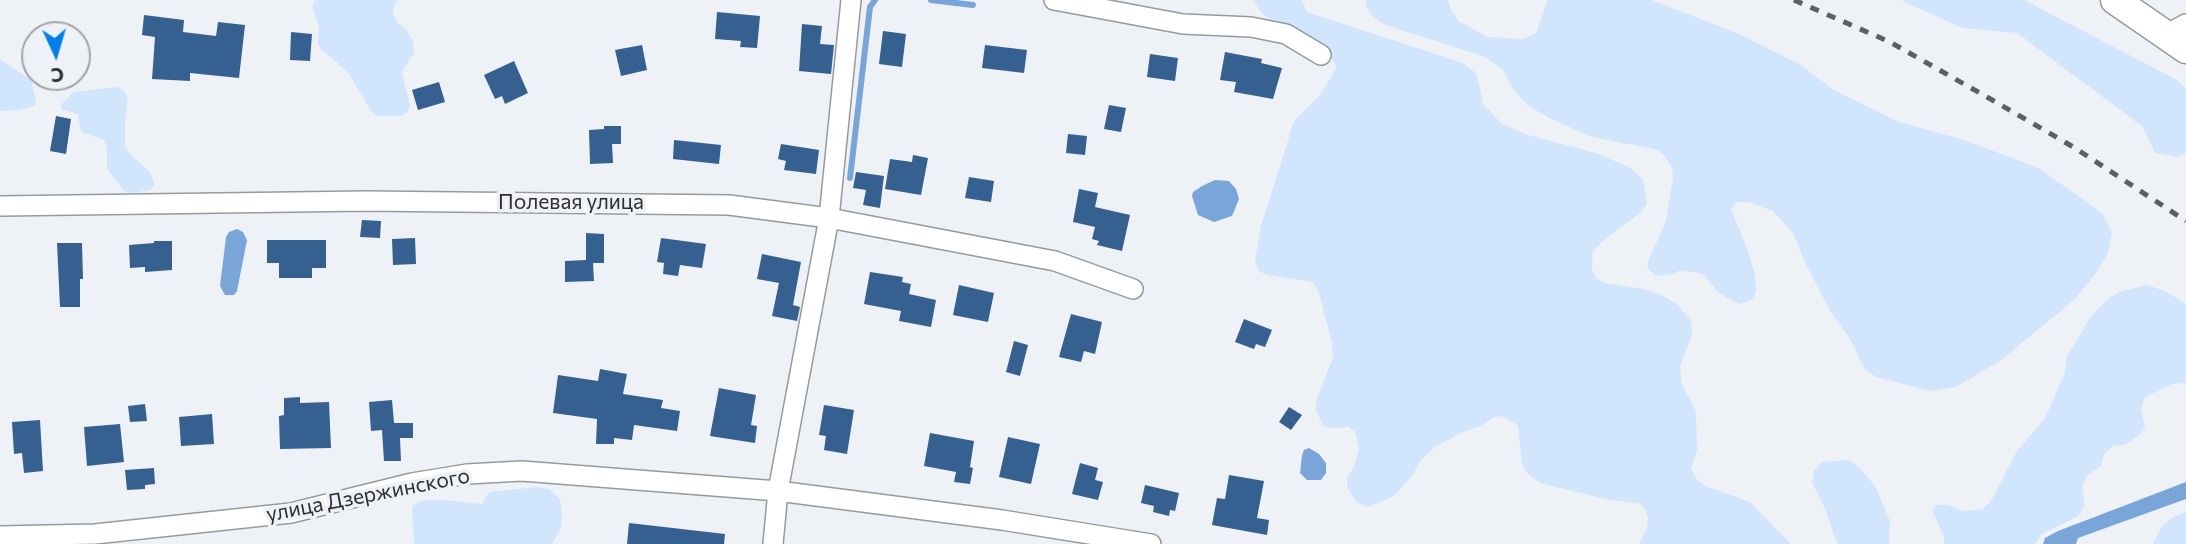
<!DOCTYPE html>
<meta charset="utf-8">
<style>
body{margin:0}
#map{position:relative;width:2186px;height:544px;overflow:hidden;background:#eef2f6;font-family:Commissioner,sans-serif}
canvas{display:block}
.north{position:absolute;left:21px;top:21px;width:70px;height:70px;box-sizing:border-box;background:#eef2f6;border:2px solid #a1a4a7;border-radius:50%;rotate:176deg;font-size:19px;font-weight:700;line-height:28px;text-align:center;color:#2d2e30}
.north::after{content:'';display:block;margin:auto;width:24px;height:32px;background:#047fe6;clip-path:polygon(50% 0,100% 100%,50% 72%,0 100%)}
</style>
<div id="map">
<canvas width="2186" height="544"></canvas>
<div class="north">С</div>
</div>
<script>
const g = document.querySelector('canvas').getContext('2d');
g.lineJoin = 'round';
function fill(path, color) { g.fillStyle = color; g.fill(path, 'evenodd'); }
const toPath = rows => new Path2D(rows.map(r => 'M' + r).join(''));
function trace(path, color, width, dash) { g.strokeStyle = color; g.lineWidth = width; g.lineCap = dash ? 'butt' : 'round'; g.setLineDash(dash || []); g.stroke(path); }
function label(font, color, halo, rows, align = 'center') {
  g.font = font + ' Commissioner,sans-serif'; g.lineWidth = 7; g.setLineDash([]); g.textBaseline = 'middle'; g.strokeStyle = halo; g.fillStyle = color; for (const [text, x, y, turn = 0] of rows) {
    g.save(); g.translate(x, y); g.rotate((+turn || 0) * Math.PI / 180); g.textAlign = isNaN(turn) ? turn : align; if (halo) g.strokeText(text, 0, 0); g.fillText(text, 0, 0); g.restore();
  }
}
fill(toPath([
 [317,0,398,0,394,5,393,12,397,22,406,29,413,41,414,53,402,72,410,106,407,112,402,116,378,116,371,111,348,72,321,49,318,44,319,26,313,9,313,3],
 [1254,0,1302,0,1307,12,1463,63,1477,74,1483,104,1502,124,1528,135,1596,153,1629,167,1643,179,1647,204,1641,212,1605,239,1593,251,1592,270,1596,278,1604,283,1644,289,1662,295,1678,305,1691,321,1692,335,1680,366,1682,384,1696,411,1697,450,1691,468,1698,481,1705,486,1750,502,1791,544,1639,544,1647,528,1648,519,1646,511,1640,504,1605,499,1540,483,1526,472,1522,464,1518,426,1503,416,1494,417,1480,426,1461,433,1435,447,1421,460,1412,476,1394,496,1368,507,1357,503,1347,487,1347,478,1353,469,1359,450,1355,432,1349,427,1331,428,1323,426,1316,410,1316,401,1333,358,1332,343,1319,293,1313,282,1267,275,1259,271,1255,261,1261,226,1294,121,1320,95,1337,67,1322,43,1286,24,1267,18,1260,11],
 [1366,0,1448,0,1451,10,1459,21,1487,37,1524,39,1536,33,1548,0,1651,0,1737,33,1801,65,1834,90,1899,122,1964,140,2039,168,2102,213,2112,232,2108,253,2096,273,2074,300,2000,361,1956,387,1930,391,1876,377,1864,368,1852,342,1829,309,1803,258,1793,233,1773,211,1749,202,1737,202,1731,209,1747,248,1755,274,1756,291,1752,300,1740,304,1734,302,1718,292,1704,275,1694,272,1678,271,1674,274,1656,276,1648,269,1647,264,1666,221,1673,178,1672,168,1664,155,1657,150,1644,147,1592,137,1549,118,1527,105,1514,90,1502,69,1483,56,1385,25,1371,15,1366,6],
 [1901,0,2024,0,2177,80,2186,89,2186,153,2178,157,2155,153,2143,127,2017,33,1962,28],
 [0,59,31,80,36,100,34,106,19,110,0,111],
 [118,87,125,92,128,100,125,122,125,146,130,154,150,172,155,184,150,190,131,193,125,192,107,169,107,148,104,140,81,132,78,114,62,110,61,105,73,92],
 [2147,285,2165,291,2186,304,2186,383,2172,384,2145,397,2141,409,2145,426,2142,432,2127,444,2113,446,2104,454,2101,466,2087,476,2082,486,2085,506,2078,516,2042,534,2035,544,1944,544,1944,537,1932,510,1936,505,1948,505,1964,511,1983,509,1991,501,2017,451,2045,418,2064,375,2067,356,2092,315,2110,297,2122,291],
 [1848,460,1860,468,1875,486,1890,521,1889,544,1838,544,1834,536,1826,511,1812,482,1814,471,1822,462],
 [537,487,549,489,560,499,562,515,561,528,552,544,414,544,412,508,416,503,426,500,443,500,482,504,489,492],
 [2186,512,2186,544,2153,544,2162,526,2173,517]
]), '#d1e5fd');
fill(toPath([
 [1215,180,1229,181,1236,189,1239,199,1232,216,1214,222,1198,215,1192,196,1193,192,1202,186],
 [237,229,243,232,247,240,237,291,234,295,225,295,220,286,226,237,229,232],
 [1309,448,1319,454,1326,463,1326,473,1321,480,1307,480,1300,473,1302,455,1304,450],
 [2186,482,2186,499,2078,538,2076,544,2043,544,2045,538,2058,531]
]), '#79a5d9');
trace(toPath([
 [931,0,973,5],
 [850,178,870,7,875,0]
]), '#79a5d9', 6);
fill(toPath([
 [717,12,760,16,757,48,740,47,741,41,715,39],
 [144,15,184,20,183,32,216,36,218,22,245,25,239,78,190,73,190,81,152,79,155,37,142,35],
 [802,24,822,26,820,44,834,45,831,74,799,71],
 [883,31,906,34,902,67,879,64],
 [291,32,312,34,310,61,290,60],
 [642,45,647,70,621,76,615,50],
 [985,45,1027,50,1024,73,982,68],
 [1225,52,1262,59,1261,63,1282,68,1273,99,1234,92,1236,82,1220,80],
 [1150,54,1178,58,1175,81,1147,77],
 [514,61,528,93,505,104,502,96,495,99,484,75],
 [439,82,445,102,418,110,412,90],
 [1109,105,1126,108,1121,132,1104,129],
 [56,116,71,119,66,154,50,151],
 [604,126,621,126,621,144,612,144,613,163,590,164,589,130,604,129],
 [1068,134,1087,136,1085,155,1066,153],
 [674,140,721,145,719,164,673,159],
 [781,144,819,150,816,174,784,170,786,161,778,159],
 [913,155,928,158,921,195,885,189,890,159,912,162],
 [856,172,884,176,880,208,863,205,866,190,853,188],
 [969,177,994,181,991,202,965,198],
 [1079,189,1098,193,1095,207,1130,215,1122,251,1097,245,1099,241,1092,239,1095,227,1073,222],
 [362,220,381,221,380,238,360,237],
 [586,233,604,234,604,263,593,263,594,281,565,282,565,261,586,260],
 [415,238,416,264,393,265,392,239],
 [661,238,706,244,702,268,680,265,678,276,663,274,664,263,657,262],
 [267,240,326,240,326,268,312,268,312,278,279,278,279,263,267,263],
 [154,241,172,241,172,270,145,272,145,267,130,268,129,245,154,243],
 [57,243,82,243,83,279,80,279,80,307,60,307],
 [762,254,801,262,793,305,800,307,797,321,772,316,779,283,757,279],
 [870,272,903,277,902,282,911,284,909,294,936,300,931,327,899,321,901,311,864,304],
 [959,285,994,293,988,322,953,315],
 [1071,314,1102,322,1095,354,1084,351,1081,362,1059,357],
 [1244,319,1272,330,1265,347,1256,344,1254,349,1235,342],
 [1014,341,1028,345,1020,376,1006,372],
 [600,369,627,374,623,394,663,400,661,408,680,411,677,431,634,425,632,440,614,438,614,444,596,444,597,419,553,413,558,375,598,381],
 [719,388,756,395,751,425,757,426,755,443,710,436],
 [300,397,300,403,329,402,331,448,280,449,279,416,284,415,284,398],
 [392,400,394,423,413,423,413,438,400,438,401,461,384,461,382,430,371,431,369,402],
 [145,404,147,421,130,422,128,406],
 [824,405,854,410,847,454,824,450,826,436,819,435],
 [1289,407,1302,415,1291,430,1279,422],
 [212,414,214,444,181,446,179,417],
 [40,420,43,471,24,473,22,453,14,454,12,422],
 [120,424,124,462,87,466,84,427],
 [930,433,974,441,970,467,973,468,970,484,954,482,956,472,924,466],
 [1008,437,1040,444,1031,484,999,477],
 [1080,463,1098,468,1095,480,1103,482,1098,500,1072,494],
 [154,468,155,484,145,485,145,489,127,490,125,470],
 [1229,475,1264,481,1257,518,1269,520,1267,535,1212,525,1217,498,1225,499],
 [1145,485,1179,493,1175,511,1170,510,1169,516,1153,512,1154,506,1141,503],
 [629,523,725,534,724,544,627,544]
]), '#36608f');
const minor = toPath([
 [1054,0,1183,24,1251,27,1286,34,1321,55],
 [2167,34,2186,24],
 [0,206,366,201,729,205,829,218,1055,261,1133,289],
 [0,536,95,534,291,513,412,483,467,474,522,471,778,491,1002,520,1151,544],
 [773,544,778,491,829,218,851,0]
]);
const secondary = toPath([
 [2115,0,2186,49]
]);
trace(minor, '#969a9e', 22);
trace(secondary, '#969a9e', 31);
trace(minor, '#fff', 19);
trace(secondary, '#fff', 28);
trace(toPath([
 [1794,0,1890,42,1994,101,2075,148,2186,221]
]), '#5d5f61', 5, [9, 9]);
label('21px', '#2d2e30', '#eef2f6', [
 ["Полевая улица",571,202],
 ["улица Дзержинского",368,495,-11]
]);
</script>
